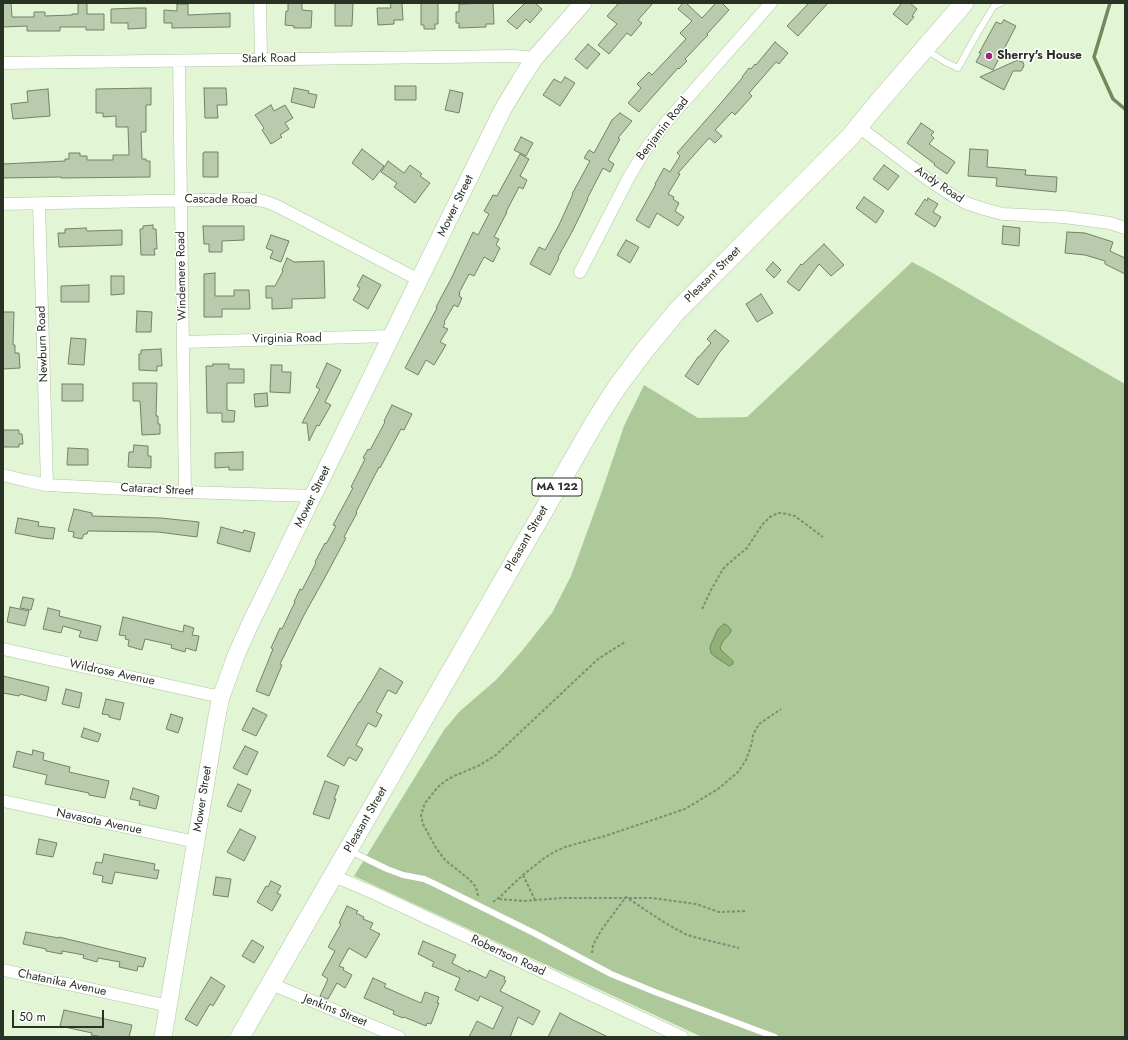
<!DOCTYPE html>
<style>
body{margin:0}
#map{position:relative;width:1128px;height:1040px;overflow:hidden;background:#e2f5d5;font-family:Jost,sans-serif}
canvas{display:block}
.frame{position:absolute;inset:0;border:4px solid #293024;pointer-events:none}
.scale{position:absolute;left:12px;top:1010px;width:92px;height:18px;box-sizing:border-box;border:2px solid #293024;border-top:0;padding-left:5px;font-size:12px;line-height:14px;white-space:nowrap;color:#293024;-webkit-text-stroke:3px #fff;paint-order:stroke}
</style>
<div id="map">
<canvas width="1128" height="1040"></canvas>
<div class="frame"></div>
<div class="scale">50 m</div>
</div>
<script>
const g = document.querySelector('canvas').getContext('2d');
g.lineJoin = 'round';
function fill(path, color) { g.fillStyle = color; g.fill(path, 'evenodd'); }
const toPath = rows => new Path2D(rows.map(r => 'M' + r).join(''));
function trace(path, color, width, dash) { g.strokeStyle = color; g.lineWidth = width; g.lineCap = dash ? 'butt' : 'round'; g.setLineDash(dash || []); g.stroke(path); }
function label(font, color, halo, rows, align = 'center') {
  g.font = font + ' Jost,sans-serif'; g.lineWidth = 3; g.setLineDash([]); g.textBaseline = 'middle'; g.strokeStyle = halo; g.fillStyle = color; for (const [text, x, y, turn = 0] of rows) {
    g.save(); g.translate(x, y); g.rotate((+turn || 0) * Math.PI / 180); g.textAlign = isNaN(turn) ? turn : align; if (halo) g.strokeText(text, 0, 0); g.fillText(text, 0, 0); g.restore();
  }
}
fill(toPath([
 [912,262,931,272,1125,384,1125,1037,702,1037,354,876,444,730,460,711,496,680,521,652,552,613,571,576,602,491,624,426,644,385,698,418,747,417]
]), '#adc999');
const water = toPath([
 [724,624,728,626,731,630,731,632,723,641,720,647,721,650,733,661,733,664,729,666,714,656,711,653,710,648,711,644,718,629,724,624]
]);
fill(water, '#8fb175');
trace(water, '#708a5d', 1);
trace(toPath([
 [1110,3,1094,57,1113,99,1125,109]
]), '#708a5d', 3.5);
const building = toPath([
 [3,3,11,3,12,17,34,17,34,12,45,12,45,16,72,15,72,14,78,14,78,3,87,3,87,14,104,14,104,30,86,30,86,27,60,27,60,31,27,31,27,26,3,27,3,3],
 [288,3,302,3,302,10,312,11,311,28,294,28,294,26,285,25,286,11,288,11,288,3],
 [335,3,353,3,352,26,335,26,335,3],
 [390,3,402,3,403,20,394,20,394,24,378,25,377,8,391,8,390,3],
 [421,3,438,3,438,24,435,24,435,29,424,29,424,25,421,25,421,3],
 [493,3,494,24,486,24,486,27,459,28,459,23,456,23,456,12,459,12,459,4,493,3],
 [525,3,535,3,542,9,530,23,526,19,517,29,507,21,525,3],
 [619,3,653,3,638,20,642,23,631,36,627,33,609,54,598,45,617,24,607,16,619,3],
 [683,3,686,3,702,18,716,3,722,3,729,10,707,34,708,35,685,59,687,61,679,69,678,68,639,112,628,103,641,88,637,84,649,72,652,75,686,39,680,33,692,21,678,9,683,3],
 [809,3,828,3,798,36,787,26,809,3],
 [902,3,910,3,917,9,912,16,914,17,907,25,893,14,902,3],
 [177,4,188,4,188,15,230,13,230,27,172,28,172,23,164,23,164,10,177,11,177,4],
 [137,8,146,8,146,28,128,29,128,23,111,23,111,9,137,8],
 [1004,20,1016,26,993,70,976,62,981,53,979,53,996,22,1001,24,1004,20],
 [775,42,788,53,779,64,776,62,749,93,752,96,735,115,732,112,715,130,722,136,715,143,709,138,678,173,680,174,668,194,674,197,673,199,679,203,675,211,684,217,678,226,657,213,649,228,636,220,656,184,655,184,664,168,670,172,680,156,677,153,721,103,743,77,742,77,749,68,751,69,755,64,756,65,775,42],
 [588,44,600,54,587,69,575,59,588,44],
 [1020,59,1019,61,1023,62,1024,65,1023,68,1021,71,1013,71,1004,90,980,77,1020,59],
 [565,77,575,83,560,106,543,95,554,79,561,83,565,77],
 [395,86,416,86,416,100,395,100,395,86],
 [151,88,151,105,146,105,146,132,141,132,142,159,146,159,146,161,150,161,150,177,61,178,61,177,3,178,3,164,65,161,65,159,69,159,69,153,80,153,80,156,87,156,87,160,113,160,113,155,129,155,128,127,116,127,116,116,103,117,103,113,96,113,96,89,151,88],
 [204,88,226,88,227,105,217,105,218,118,205,118,204,88],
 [294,88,309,91,308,93,317,95,314,108,291,102,294,88],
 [48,89,50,116,13,119,11,104,28,102,27,91,48,89],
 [450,90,463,93,459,113,445,110,450,90],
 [271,105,274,111,285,105,293,118,285,123,289,129,280,135,282,137,271,144,262,130,264,128,255,115,271,105],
 [620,113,632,121,618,138,620,139,608,160,614,164,610,172,603,168,587,199,588,199,573,230,558,257,559,258,550,275,530,264,539,247,545,250,559,225,573,194,572,194,590,161,584,158,589,150,594,153,612,120,620,113],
 [921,123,934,132,931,135,934,138,929,144,955,162,947,174,934,165,935,164,907,143,921,123],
 [521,137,533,143,526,156,514,150,521,137],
 [362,149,384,166,373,180,352,163,362,149],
 [970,149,988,150,987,167,1026,170,1025,175,1057,177,1056,192,996,186,997,178,968,176,970,149],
 [205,152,218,152,218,177,203,177,203,153,205,152],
 [520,154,529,159,520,176,527,180,523,189,519,187,506,212,507,212,494,237,499,239,496,245,500,248,493,262,484,257,474,276,469,274,459,293,460,293,459,296,462,298,458,307,454,305,444,322,445,323,443,327,448,329,440,342,446,345,434,365,426,360,418,375,405,368,437,308,436,307,451,279,473,232,478,235,489,214,484,211,493,195,497,196,520,154],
 [388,161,404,173,410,165,422,174,420,176,430,183,415,203,394,187,397,183,381,172,388,161],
 [884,165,899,176,888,190,873,179,884,165],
 [864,197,884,211,876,223,856,208,864,197],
 [928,198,938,204,933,212,941,217,935,227,915,214,925,199,927,201,928,198],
 [153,225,153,229,156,229,157,249,154,249,155,255,141,255,140,229,143,229,143,226,153,225],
 [203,226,244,226,244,240,222,241,222,252,209,252,209,244,204,244,203,226],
 [1003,226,1020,228,1019,246,1002,244,1003,226],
 [86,228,87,231,122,230,122,245,59,247,58,233,65,233,65,229,86,228],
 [1067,232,1085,233,1113,242,1110,251,1125,258,1125,274,1105,264,1105,261,1085,255,1065,253,1067,232],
 [271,235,289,241,281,262,270,258,273,251,266,248,271,235],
 [626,240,639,247,630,263,617,255,626,240],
 [824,244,844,265,831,276,819,264,799,291,787,282,801,264,802,265,824,244],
 [287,258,294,262,324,261,325,298,292,299,292,308,272,309,272,298,266,298,266,286,275,286,283,271,282,270,287,258],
 [773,262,781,270,774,278,766,270,773,262],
 [215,273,215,296,234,296,234,290,249,290,250,309,222,309,222,317,204,317,204,274,215,273],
 [363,275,381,285,368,309,353,300,360,288,357,286,363,275],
 [111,276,124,276,124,294,111,295,111,276],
 [89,285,89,302,61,302,61,286,89,285],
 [761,294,773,313,757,322,746,304,761,294],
 [137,311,152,312,151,332,136,332,137,311],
 [3,312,14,312,13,345,15,345,15,353,19,353,20,368,3,369,3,312],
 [715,330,729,341,719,353,698,385,685,376,698,357,699,357,711,343,707,339,715,330],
 [71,338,86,339,84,365,68,364,71,338],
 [161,349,162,366,157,366,157,371,139,370,139,354,141,354,141,350,161,349],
 [327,363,341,370,325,402,331,405,319,426,317,425,309,441,307,423,302,423,320,389,316,387,327,363],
 [213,364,229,364,229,369,244,369,244,383,227,383,227,410,235,411,234,422,222,422,222,413,207,413,206,366,213,366,213,364],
 [271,365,282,365,282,372,291,372,290,393,270,392,271,365],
 [133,383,157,383,156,416,158,416,158,424,160,424,160,434,142,435,140,401,133,401,133,383],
 [62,384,83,384,83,401,62,401,62,384],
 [267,393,268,406,255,407,254,394,267,393],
 [392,405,412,414,404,430,401,429,380,468,379,467,356,512,357,513,344,537,346,538,323,581,304,615,280,664,282,665,269,696,256,691,273,649,271,648,280,628,282,629,295,602,294,602,300,589,302,590,316,563,315,562,325,543,326,544,336,526,333,525,353,488,351,487,365,459,363,458,368,449,370,450,385,422,384,421,392,405],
 [3,430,19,430,19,434,22,434,23,444,19,444,19,447,3,447,3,430],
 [134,445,148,446,148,456,151,456,151,468,128,467,129,452,133,452,134,445],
 [68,448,88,449,88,465,67,465,68,448],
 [243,452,243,470,229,470,229,467,215,468,215,453,243,452],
 [74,509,92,513,92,516,161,518,199,522,197,537,158,532,88,531,87,534,84,534,82,539,73,537,74,532,68,531,74,509],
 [18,518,39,522,38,526,55,528,53,539,41,538,15,533,18,518],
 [221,527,243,533,244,530,255,533,250,552,217,543,221,527],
 [23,597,34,599,31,610,20,608,23,597],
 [10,607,29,611,25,626,7,622,10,607],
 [48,608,60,611,59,616,101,626,97,641,79,637,81,631,63,626,61,633,43,629,48,608],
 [123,617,183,632,184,625,194,628,192,635,199,636,196,651,186,648,185,652,171,648,172,645,145,639,142,650,128,646,129,640,125,639,126,636,119,635,123,617],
 [380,668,403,682,396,694,388,690,376,712,382,715,376,727,368,723,356,745,363,749,356,761,349,757,344,766,327,756,359,702,360,702,380,668],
 [3,676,49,687,46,701,20,694,19,696,3,693,3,676],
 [66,689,82,693,79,708,62,704,66,689],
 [106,699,124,703,120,720,109,717,109,715,102,714,106,699],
 [253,708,267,715,256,736,242,730,253,708],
 [171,714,183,718,178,733,166,729,171,714],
 [84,728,101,734,98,742,81,737,84,728],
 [245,746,258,752,247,775,233,768,245,746],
 [33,750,44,753,43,760,70,767,69,772,109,781,105,798,89,795,89,793,45,784,47,775,13,767,17,751,32,755,33,750],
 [325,781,339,786,334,799,336,799,329,819,313,814,325,781],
 [238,784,251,790,241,812,227,806,238,784],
 [133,788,159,796,156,809,139,805,140,801,130,799,133,788],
 [240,829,256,837,244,861,227,852,240,829],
 [39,839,57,843,53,857,36,854,39,839],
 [104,854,155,864,154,870,159,870,157,879,115,872,112,884,102,882,103,876,93,874,96,862,102,863,104,854],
 [216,877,231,879,228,897,213,895,216,877],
 [271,881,281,886,277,893,281,895,272,911,257,902,266,886,268,887,271,881],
 [347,906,358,911,356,913,364,917,363,919,373,923,370,929,380,934,366,958,349,948,339,966,344,968,343,970,352,975,345,988,337,983,328,999,320,996,328,979,322,975,335,951,328,947,341,924,339,923,347,906],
 [26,932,59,938,59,937,146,958,143,967,138,966,137,971,119,967,120,962,98,958,97,962,83,958,84,955,62,951,62,954,46,951,46,949,23,944,26,932],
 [252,940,264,947,254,963,242,956,252,940],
 [423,941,456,955,452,963,469,972,469,970,486,978,490,970,505,977,504,980,506,981,500,991,540,1011,533,1025,518,1017,510,1037,469,1037,477,1021,493,1029,503,1007,480,996,478,1001,455,990,460,978,432,966,434,962,418,954,423,941],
 [211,977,225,986,213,1006,210,1004,197,1026,185,1019,211,977],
 [373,978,386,984,384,987,421,1003,425,992,439,997,437,1003,439,1003,431,1024,427,1023,426,1026,404,1017,403,1018,393,1014,394,1011,364,998,373,978],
 [64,1010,132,1025,129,1037,103,1037,91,1035,92,1033,60,1026,64,1010],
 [560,1013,571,1019,608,1037,548,1037,560,1013]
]);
fill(building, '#b9cbac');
trace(building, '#728366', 1);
const lane = toPath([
 [926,50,947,63,958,68,978,32,994,6,1001,3],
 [350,851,387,869,403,875,424,879,435,884,534,933,611,974,655,992,775,1037]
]);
const street = toPath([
 [260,3,261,60],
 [179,61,185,492],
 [3,63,513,56,526,57,534,59],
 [859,127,930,181,950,194,966,203,984,209,1003,214,1064,217,1110,223,1125,228],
 [3,204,250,199,264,201,277,206,419,280],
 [39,204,47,485],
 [580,272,629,177,647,147,668,120,771,3],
 [183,342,391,336],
 [3,475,27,481,47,485,185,492,313,496],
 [3,649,221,697],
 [3,801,196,842],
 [334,876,376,894,682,1037],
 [3,970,169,1006],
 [271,984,399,1037]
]);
const secondary = toPath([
 [163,1037,217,716,221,697,237,653,252,620,503,109,521,79,534,59,583,3]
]);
const primary = toPath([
 [240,1037,596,420,617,387,644,351,677,311,850,137,876,105,964,3]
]);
trace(lane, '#b1c4a4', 7);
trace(street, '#b1c4a4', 13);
trace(secondary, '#b1c4a4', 18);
trace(primary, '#b1c4a4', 20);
trace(toPath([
 [702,609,711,590,723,569,728,564,747,548,762,525,770,517,778,513,782,513,795,516,823,537],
 [523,875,535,900],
 [478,896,476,887,470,880,445,860,436,848,423,824,421,815,425,803,438,787,445,781,454,776,478,766,496,755,598,659,625,642],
 [499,899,524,901,562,898,652,898,696,904,719,912,746,911],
 [493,902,501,896,511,886,523,875,543,859,554,852,565,847,605,836,685,809,718,789,738,772,746,760,752,743,753,735,759,724,781,709],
 [592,953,593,945,602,929,626,897,662,921,685,934,694,937,739,948]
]), '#7f8c77', 2, [3, 2]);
trace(lane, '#fff', 6);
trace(street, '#fff', 12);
trace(secondary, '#fff', 17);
trace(primary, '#fff', 19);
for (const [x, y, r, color] of [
 [989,56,4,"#a0267d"]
]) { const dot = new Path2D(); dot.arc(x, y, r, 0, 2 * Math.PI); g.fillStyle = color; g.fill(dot); trace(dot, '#fff', 1.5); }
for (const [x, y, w] of [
 [557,487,50]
]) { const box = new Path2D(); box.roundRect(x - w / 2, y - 9, w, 18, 3); g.fillStyle = '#fff'; g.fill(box); trace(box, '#293024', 1); }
label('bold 11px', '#293024', null, [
 ["MA 122",557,487]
]);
label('bold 12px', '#293024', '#fff', [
 ["Sherry's House",997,56]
], 'left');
label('12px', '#293024', '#fff', [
 ["Stark Road",269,59,-1],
 ["Benjamin Road",663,129,-52],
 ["Andy Road",939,185,34],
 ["Cascade Road",221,200,1],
 ["Mower Street",456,206,-64],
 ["Pleasant Street",713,275,-45],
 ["Windemere Road",182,276,-91],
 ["Virginia Road",287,339,-1],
 ["Newburn Road",43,344,-92],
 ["Cataract Street",157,490,3],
 ["Mower Street",313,497,-64],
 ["Pleasant Street",527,539,-60],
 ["Wildrose Avenue",112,673,12],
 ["Mower Street",203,799,-81],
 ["Pleasant Street",366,820,-60],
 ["Navasota Avenue",99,822,12],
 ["Robertson Road",508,956,25],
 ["Chatanika Avenue",62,983,12],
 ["Jenkins Street",335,1011,22]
]);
</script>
